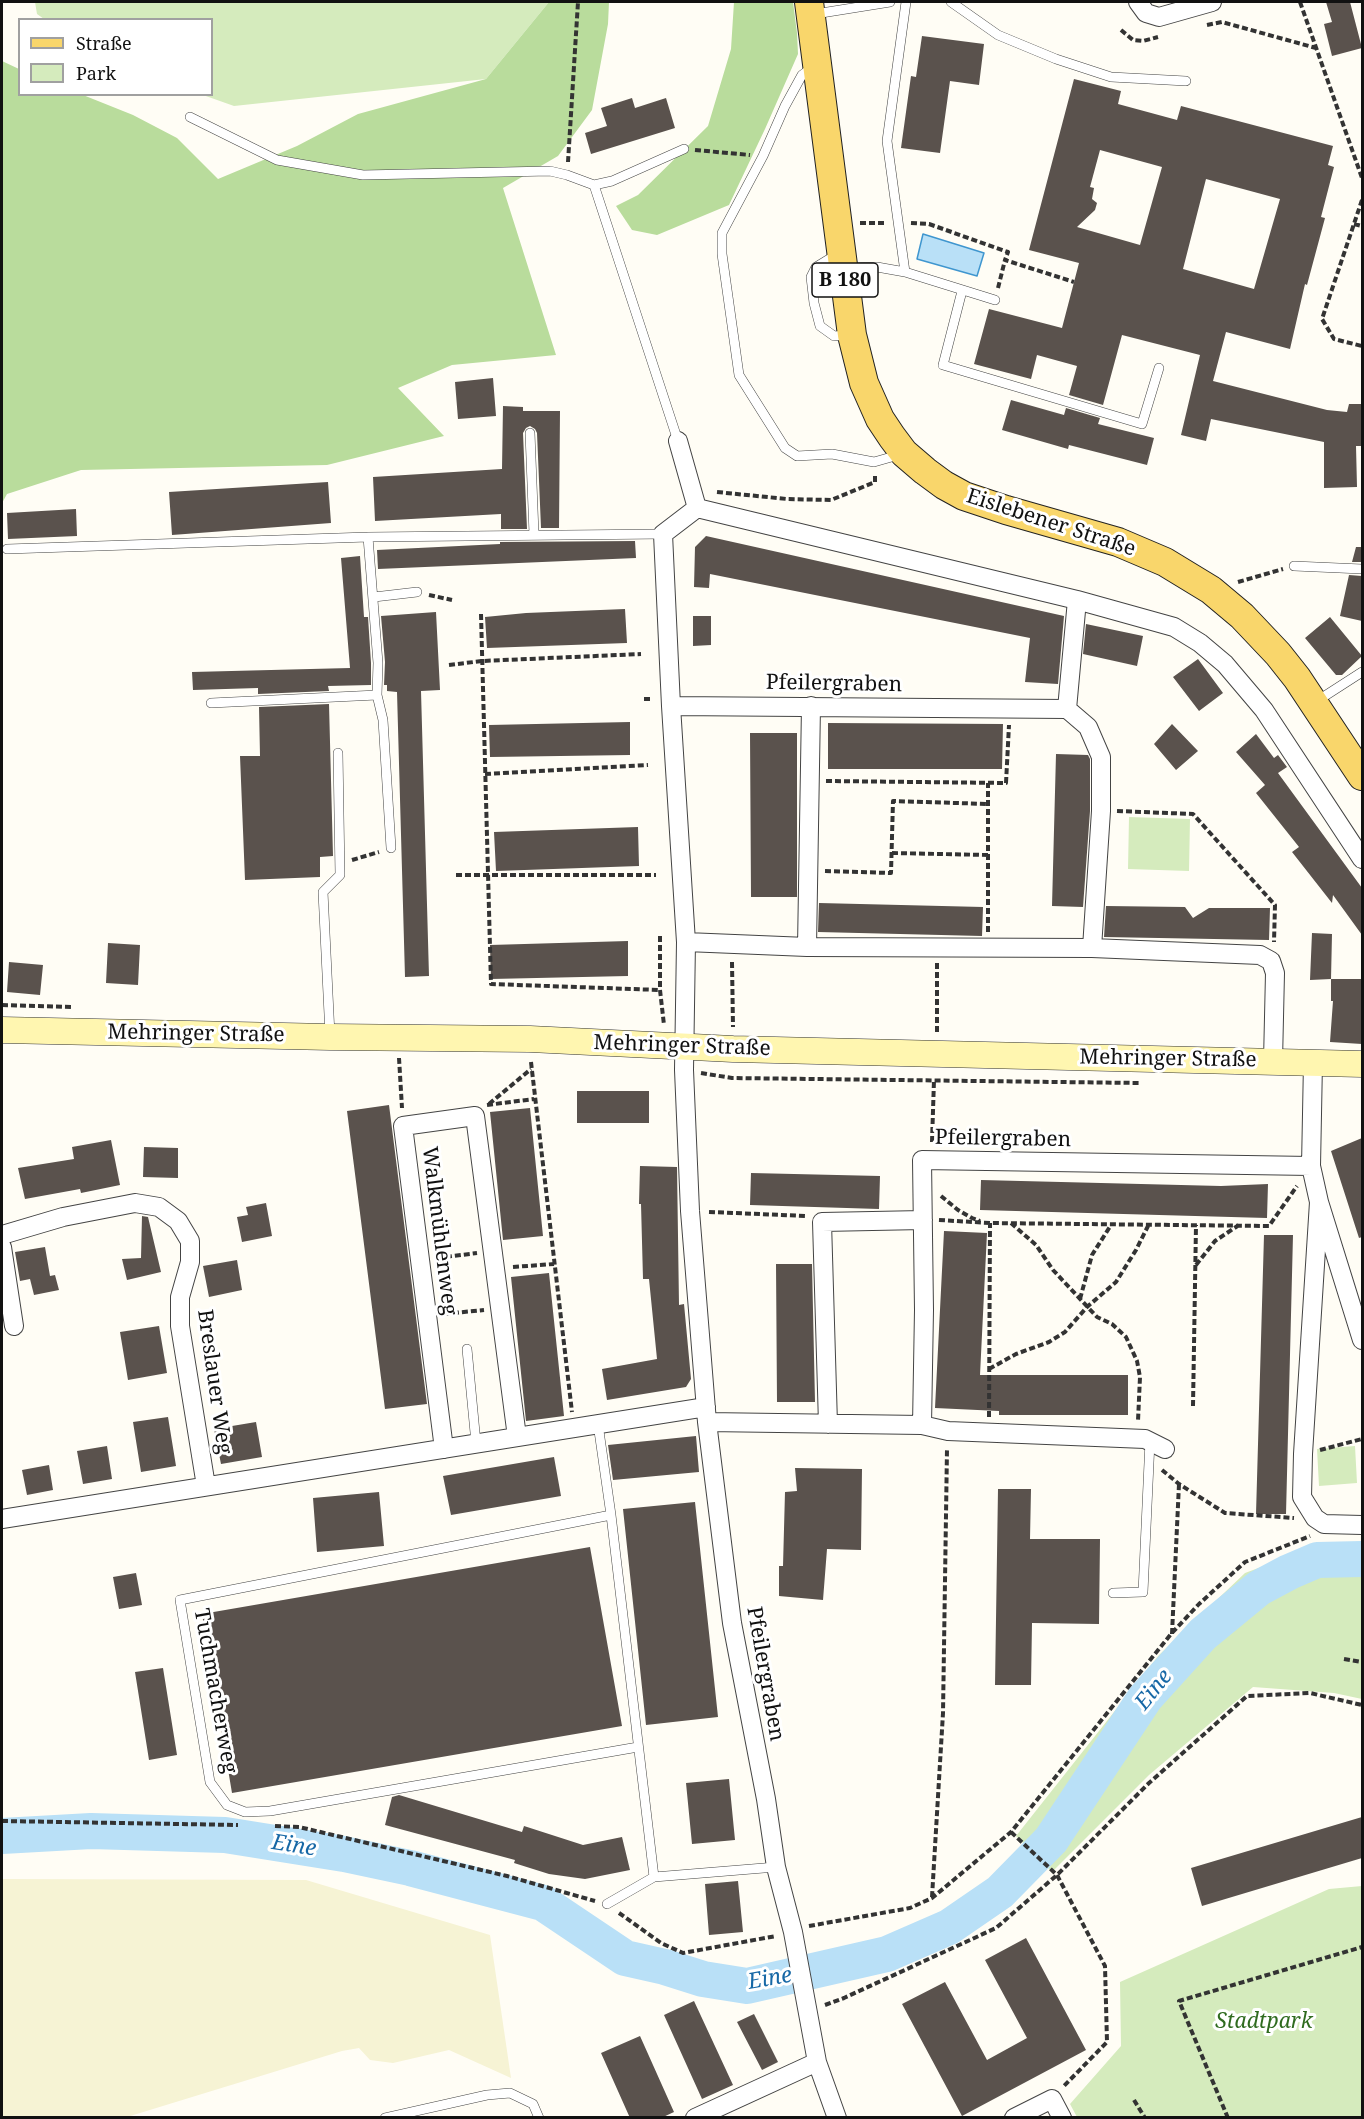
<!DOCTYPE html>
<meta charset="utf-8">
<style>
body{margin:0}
#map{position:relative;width:1364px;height:2119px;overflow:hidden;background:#fffdf5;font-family:"Noto Serif",serif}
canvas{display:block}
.frame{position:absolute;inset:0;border:3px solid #111;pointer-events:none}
.legend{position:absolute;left:18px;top:18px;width:195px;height:78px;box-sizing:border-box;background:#fff;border:2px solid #a0a0a0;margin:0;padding:8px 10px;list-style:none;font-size:18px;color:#111}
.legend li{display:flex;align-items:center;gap:12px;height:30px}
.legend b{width:30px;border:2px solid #a0a0a0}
</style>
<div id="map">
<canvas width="1364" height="2119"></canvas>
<div class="frame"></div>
<ul class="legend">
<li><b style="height:8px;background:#f9d66b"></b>Straße</li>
<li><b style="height:16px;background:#d5ebbd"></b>Park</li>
</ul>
</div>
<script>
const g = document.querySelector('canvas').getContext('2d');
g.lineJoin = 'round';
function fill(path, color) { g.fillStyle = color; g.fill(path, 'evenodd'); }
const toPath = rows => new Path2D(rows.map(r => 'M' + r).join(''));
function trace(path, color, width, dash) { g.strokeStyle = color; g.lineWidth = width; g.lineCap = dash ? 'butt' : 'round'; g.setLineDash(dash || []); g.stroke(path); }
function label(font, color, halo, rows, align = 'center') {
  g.font = font + ' "Noto Serif",serif'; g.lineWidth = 6; g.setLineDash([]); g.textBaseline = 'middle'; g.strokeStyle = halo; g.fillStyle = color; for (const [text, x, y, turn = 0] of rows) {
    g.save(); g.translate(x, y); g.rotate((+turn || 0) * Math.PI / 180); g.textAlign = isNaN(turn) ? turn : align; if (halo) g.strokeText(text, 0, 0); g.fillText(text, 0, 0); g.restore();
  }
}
fill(toPath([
 [2,1879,306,1880,490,1935,511,2078,449,2050,393,2063,370,2060,359,2048,342,2051,127,2117,2,2117]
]), '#f6f3d4');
fill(toPath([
 [35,2,549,2,486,79,234,106,203,95,212,94,212,20,44,19,37,14],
 [1129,817,1190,819,1189,871,1128,869],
 [1355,1446,1357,1483,1319,1486,1317,1449],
 [1312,1548,1362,1557,1362,1699,1334,1693,1253,1687,1149,1775,1052,1872,1016,1836,1159,1655,1245,1573],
 [1362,1886,1362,2117,1077,2117,1070,2104,1121,2046,1120,1982,1329,1889]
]), '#d5ebbd');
fill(toPath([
 [549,2,609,2,608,24,592,110,558,156,503,188,556,355,452,365,398,388,444,436,327,465,81,470,7,494,2,503,2,61,19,69,20,94,83,95,133,115,177,138,218,179,297,146,358,114,486,79],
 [734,2,793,2,797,33,798,54,765,129,729,205,657,235,632,230,616,206,638,195,708,126,731,49]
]), '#b9dc9c');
const water = toPath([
 [923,234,984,253,977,276,917,259,923,234]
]);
fill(water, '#b9e0f7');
trace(water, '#3f96cf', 1.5);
trace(toPath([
 [2,1836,91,1831,225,1835,344,1854,410,1868,543,1903,625,1958,665,1967,703,1979,747,1986,887,1954,949,1927,1000,1892,1051,1840,1145,1698,1203,1634,1259,1588,1289,1572,1317,1560,1362,1559]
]), '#b9e0f7', 36);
fill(toPath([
 [1326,2,1350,2,1362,48,1332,56,1324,24,1332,22],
 [922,36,984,44,979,85,950,81,940,153,901,148,911,76,916,77],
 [1074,79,1121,91,1118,104,1177,120,1181,106,1333,146,1328,165,1334,167,1321,217,1325,218,1307,285,1305,284,1290,349,1226,332,1213,381,1327,410,1347,412,1349,404,1362,404,1362,446,1356,446,1357,487,1324,488,1324,442,1211,419,1206,441,1181,435,1200,355,1122,335,1103,405,1069,395,1077,366,1037,355,1031,379,974,364,989,309,1062,328,1079,263,1029,250],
 [1100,150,1162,167,1140,245,1077,227,1095,210,1097,203,1092,199,1094,188,1090,187],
 [1206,179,1280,199,1254,289,1183,269],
 [632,98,635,108,666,98,675,128,591,154,585,133,607,126,601,108],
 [493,378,496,416,458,419,455,382],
 [1011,400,1064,415,1066,408,1100,418,1098,424,1154,438,1147,465,1069,445,1068,449,1002,430],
 [503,406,523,407,523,411,560,411,559,528,541,528,537,433,535,429,530,426,526,428,523,433,527,529,501,529,501,514,375,521,373,477,502,469],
 [328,482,331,523,172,535,169,492],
 [76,509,77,536,8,539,7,513],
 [706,536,1064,616,1058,684,1025,682,1030,638,710,574,709,588,694,587,695,547],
 [635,541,636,558,378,569,377,550,500,544,500,542],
 [1356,547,1362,547,1362,562,1352,562],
 [360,556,364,617,368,617,371,663,371,685,328,686,329,691,258,694,258,688,193,690,192,672,350,668,341,558],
 [1349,575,1362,576,1362,621,1340,616],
 [625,609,627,643,487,648,485,617,526,613],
 [436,612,440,690,421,691,429,976,405,977,397,692,387,691,387,685,384,685,385,662,381,616],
 [693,616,711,616,711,645,693,646],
 [1330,617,1362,656,1342,675,1336,675,1305,638],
 [1086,624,1143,636,1137,666,1083,654],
 [1198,659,1223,693,1199,711,1173,677],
 [329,704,333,856,320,857,320,877,245,880,240,756,260,756,259,707],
 [630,722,630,755,490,757,489,725],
 [828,723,1003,724,1002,769,828,769],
 [1172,724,1198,751,1176,770,1154,744],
 [750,733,797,733,797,897,751,897],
 [1256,734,1274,758,1278,755,1287,767,1278,773,1362,888,1362,935,1333,895,1332,903,1292,852,1299,847,1256,793,1265,785,1236,752],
 [1056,754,1088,755,1090,759,1090,811,1083,907,1052,906],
 [638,827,639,866,496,871,494,832],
 [819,903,983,907,982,936,818,932],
 [1106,906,1185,907,1193,918,1209,908,1270,908,1269,940,1104,937],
 [1312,933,1332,934,1331,979,1310,980],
 [628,941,628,976,491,979,490,945],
 [108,943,140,945,138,985,106,983],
 [9,962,43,965,40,995,7,992],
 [1331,979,1362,979,1362,1044,1330,1042,1333,1001,1331,1001],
 [577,1091,649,1091,649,1123,577,1123],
 [389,1105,427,1404,385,1409,347,1111],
 [530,1108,543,1236,503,1240,490,1112],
 [1362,1138,1362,1237,1359,1238,1331,1151],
 [111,1140,120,1185,81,1193,80,1189,25,1199,18,1168,74,1159,72,1147],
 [144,1147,178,1148,178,1178,143,1177],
 [640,1166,677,1167,679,1305,684,1304,691,1379,686,1387,607,1400,602,1369,657,1359,649,1279,643,1279,641,1204,639,1204],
 [751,1173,880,1176,879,1209,750,1205],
 [981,1180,1221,1186,1268,1184,1267,1218,980,1210],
 [266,1203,272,1236,242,1242,237,1217,248,1215,246,1207],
 [142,1216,148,1217,161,1272,127,1280,122,1259,141,1258],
 [944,1231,987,1233,980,1375,1128,1375,1128,1415,999,1415,999,1411,935,1408],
 [1264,1235,1293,1235,1286,1514,1256,1514],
 [45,1247,50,1276,55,1275,59,1290,34,1295,30,1279,20,1281,15,1252],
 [237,1260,242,1290,209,1297,203,1266],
 [776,1264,812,1264,815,1402,777,1402],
 [549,1273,564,1416,526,1421,511,1277],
 [159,1326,167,1373,128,1380,120,1332],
 [168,1417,176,1466,141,1472,133,1422],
 [256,1422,262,1457,221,1464,214,1429],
 [696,1436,699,1472,613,1480,608,1445],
 [107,1446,112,1479,83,1484,77,1451],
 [554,1457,561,1496,451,1515,443,1476],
 [49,1465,53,1490,27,1495,22,1470],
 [795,1468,862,1469,861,1550,827,1549,823,1600,779,1596,779,1566,783,1566,785,1492,797,1491],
 [998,1489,1031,1489,1030,1539,1100,1539,1099,1624,1032,1623,1031,1685,995,1685],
 [379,1492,384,1546,317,1552,313,1498],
 [695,1502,718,1717,646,1725,623,1509],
 [590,1547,622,1726,232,1793,202,1614],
 [136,1573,142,1605,119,1609,113,1577],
 [163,1668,177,1755,149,1760,135,1672],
 [729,1779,735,1840,692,1844,686,1783],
 [399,1795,522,1832,524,1826,583,1845,622,1837,630,1870,585,1879,549,1874,514,1863,515,1860,385,1825,392,1797],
 [1362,1817,1362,1858,1202,1906,1191,1868],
 [738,1881,743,1932,709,1935,705,1884],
 [1026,1938,1086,2050,962,2116,902,2004,945,1982,987,2060,1027,2038,985,1960],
 [694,2001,733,2085,702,2099,664,2015],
 [754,2014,778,2062,762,2070,737,2022],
 [640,2036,674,2112,661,2118,630,2118,601,2053]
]), '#5a524d');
const lane = toPath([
 [951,2,998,35,1056,59,1111,77,1186,81],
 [815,14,890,2],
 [813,67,802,75,785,106,763,156,722,233,722,254,739,375,785,448,797,456,832,454,874,462,902,454],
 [190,117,277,160,363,175,550,171,567,175,594,185],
 [839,253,816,267,811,277,814,303,820,326,834,336,849,335],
 [846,268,877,267,905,272,995,300],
 [905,272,887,141,906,2],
 [962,291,943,365,1142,424,1159,368],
 [530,433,534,534],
 [678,441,594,185,612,181,684,149],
 [368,537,378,663,377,695,383,720,391,848],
 [7,549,368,537,663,534],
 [1294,566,1362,569],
 [374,597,417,592],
 [1317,701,1362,672],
 [211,703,377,695],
 [330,1035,323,892,340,875,338,753],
 [467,1349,476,1443],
 [598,1424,611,1515,654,1877,776,1867],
 [611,1515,180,1600,210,1782,227,1805,245,1812,270,1811,638,1747],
 [1113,1593,1143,1592,1150,1441],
 [607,1904,654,1877],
 [385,2118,487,2095,510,2093,533,2104,539,2118]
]);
const street = toPath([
 [1138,2,1146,13,1159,17,1212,2],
 [678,441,697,508],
 [697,508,663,534,671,706,686,942,684,1070,690,1211,707,1422,732,1623,766,1799,776,1867,793,1932,817,2062,837,2118],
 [697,508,1077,600,1174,627,1200,643,1225,664,1264,710,1362,859],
 [671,706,1067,709],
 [1067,709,1088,727,1101,757,1101,811,1092,948],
 [1067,709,1077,600],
 [686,942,807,947,1092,948,1260,955,1271,961,1275,973,1273,1061],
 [807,947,811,706],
 [1313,1062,1311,1166,1319,1202,1362,1340],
 [1319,1202,1303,1454,1302,1497,1315,1518,1324,1524,1362,1525],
 [2,1235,63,1217,135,1203,159,1207,178,1221,190,1241,190,1262,180,1297,180,1326,206,1486],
 [2,1247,14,1326],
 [707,1422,922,1425,948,1431,1145,1439,1165,1449],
 [828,1424,822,1222,923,1220],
 [922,1425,924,1310,922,1160,1311,1166],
 [444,1449,403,1126,475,1116,517,1437],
 [2,1519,706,1407],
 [695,2118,817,2062],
 [1014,2118,1052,2099,1062,2118]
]);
const secondary = toPath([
 [2,1030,330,1037,530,1039,733,1049,1362,1064]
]);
const primary = toPath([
 [809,2,852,335,864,383,880,419,892,437,904,453,925,471,944,485,964,496,1006,510,1118,542,1165,562,1211,590,1242,616,1278,654,1297,678,1362,776]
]);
trace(lane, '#444', 10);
trace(street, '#444', 20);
trace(secondary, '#333', 27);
trace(primary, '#222', 30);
trace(toPath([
 [1300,2,1362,178],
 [1207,25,1222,22,1316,48],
 [1121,30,1133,40,1143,41,1158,37],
 [695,150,750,155],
 [568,162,578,2],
 [1362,200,1322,319,1334,339,1362,346],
 [860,223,886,223],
 [911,223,929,224,1008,252,1005,260,1074,282],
 [1354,224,1362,226],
 [998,288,1005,260],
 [717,492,787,499,831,500,875,482,875,475],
 [1238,582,1283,569],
 [429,595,452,600],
 [481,614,491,984,660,990],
 [449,665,482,661,641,654],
 [644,699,652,699],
 [485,774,648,765],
 [826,781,1006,783,1009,725],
 [1117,811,1193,814,1275,905,1274,942],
 [892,853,988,855],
 [352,860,379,852],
 [825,871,891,873,893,801,988,804],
 [456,875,656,875],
 [988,932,988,783],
 [660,936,660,990,664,1025],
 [732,962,733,1027],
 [937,963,937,1034],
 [2,1005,73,1007],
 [399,1058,402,1108],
 [531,1062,572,1412],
 [701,1073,732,1078,1140,1083],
 [489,1104,531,1069],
 [487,1105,534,1099],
 [932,1142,934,1080],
 [941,1196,958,1210,972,1218,980,1221],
 [709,1212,806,1216],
 [939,1220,990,1223,1269,1226,1297,1186],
 [1011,1223,1036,1245,1053,1270,1097,1317,1112,1324,1126,1337,1137,1361,1140,1377,1138,1421],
 [437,1258,477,1253],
 [1196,1265,1215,1241,1239,1225],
 [513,1267,554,1264],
 [1080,1299,1092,1255,1111,1225],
 [444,1314,484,1310],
 [989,1369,1016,1354,1049,1342,1065,1332,1087,1307,1116,1282,1136,1250,1148,1226],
 [1193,1406,1196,1225],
 [989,1417,990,1223],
 [1320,1450,1362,1439],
 [1162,1470,1179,1484,1225,1513,1294,1518],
 [1172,1634,1179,1484],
 [1344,1659,1362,1662],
 [2,1821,238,1825],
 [275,1826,299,1827,507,1876,595,1901],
 [1011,1832,1057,1875,1105,1966,1107,2042,1063,2087],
 [932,1897,943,1713,947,1449],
 [619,1913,661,1943,683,1953,776,1936],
 [809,1926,910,1908,932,1898,1011,1832,1171,1634,1199,1604,1245,1562,1310,1536],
 [825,2005,844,1998,996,1928,1057,1875,1149,1783,1247,1696,1310,1693,1362,1705],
 [1134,2100,1145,2118],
 [1228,2118,1179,2001,1362,1947]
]), '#333', 4, [6, 3]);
trace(lane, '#fff', 9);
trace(street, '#fff', 18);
trace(secondary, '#fff6b0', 26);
trace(primary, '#f9d66b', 28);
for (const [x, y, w] of [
 [845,280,66]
]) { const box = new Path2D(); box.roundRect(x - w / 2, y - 17, w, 34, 4.5); g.fillStyle = '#fff'; g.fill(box); trace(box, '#111', 1.5); }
label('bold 20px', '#111', null, [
 ["B 180",845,280]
]);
label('21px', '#111', '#fff', [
 ["Eislebener Straße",1051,523,18],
 ["Pfeilergraben",834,684,1],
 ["Mehringer Straße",196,1034,1],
 ["Mehringer Straße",682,1046,2],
 ["Mehringer Straße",1168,1059,1],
 ["Pfeilergraben",1003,1139,1],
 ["Walkmühlenweg",439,1231,83],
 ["Breslauer Weg",214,1382,82],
 ["Pfeilergraben",765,1674,80],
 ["Tuchmacherweg",215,1691,80]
]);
label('italic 21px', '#2f6b1f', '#fff', [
 ["Stadtpark",1264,2022]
]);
label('italic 22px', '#1768a6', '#fff', [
 ["Eine",1154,1690,-51],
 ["Eine",294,1846,9],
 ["Eine",770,1979,-10]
]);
</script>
